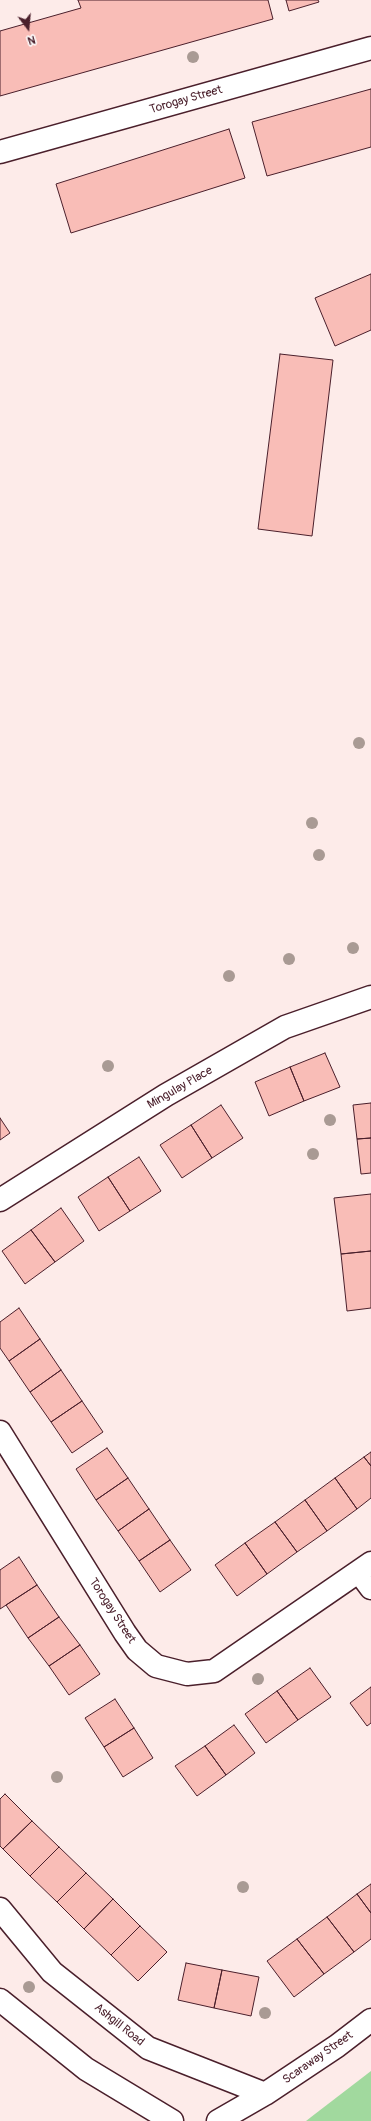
<!DOCTYPE html>
<style>
body{margin:0}
#map{position:relative;width:371px;height:2121px;overflow:hidden;background:#fdebe9;font-family:Pangolin,sans-serif}
canvas{display:block}
.north{position:absolute;left:8px;top:8px;width:40px;height:40px;-webkit-text-stroke:3px #fff;paint-order:stroke;rotate:164deg;font-size:11px;font-weight:700;line-height:16px;text-align:center;color:#4a1f2b}
.north::after{content:'';display:block;margin:auto;width:14px;height:18px;background:#4a1f2b;clip-path:polygon(50% 0,100% 100%,50% 72%,0 100%)}
</style>
<div id="map">
<canvas width="371" height="2121"></canvas>
<div class="north">N</div>
</div>
<script>
const g = document.querySelector('canvas').getContext('2d');
g.lineJoin = 'round';
function fill(path, color) { g.fillStyle = color; g.fill(path, 'evenodd'); }
const toPath = rows => new Path2D(rows.map(r => 'M' + r).join(''));
function trace(path, color, width, dash) { g.strokeStyle = color; g.lineWidth = width; g.lineCap = dash ? 'butt' : 'round'; g.setLineDash(dash || []); g.stroke(path); }
function label(font, color, halo, rows, align = 'center') {
  g.font = font + ' Pangolin,sans-serif'; g.lineWidth = 3; g.setLineDash([]); g.textBaseline = 'middle'; g.strokeStyle = halo; g.fillStyle = color; for (const [text, x, y, turn = 0] of rows) {
    g.save(); g.translate(x, y); g.rotate((+turn || 0) * Math.PI / 180); g.textAlign = isNaN(turn) ? turn : align; if (halo) g.strokeText(text, 0, 0); g.fillText(text, 0, 0); g.restore();
  }
}
fill(toPath([
 [371,2071,371,2121,306,2121,315,2114]
]), '#a1d99e');
const building = toPath([
 [78,0,268,0,273,19,0,96,0,31,81,8,78,0],
 [286,0,318,0,319,2,289,11,286,0],
 [371,89,371,147,267,176,252,122,371,89],
 [229,129,245,178,71,233,56,184,229,129],
 [371,274,371,330,335,346,315,298,371,274],
 [280,354,333,360,312,536,258,529,280,354],
 [325,1053,340,1087,304,1101,290,1067,325,1053],
 [290,1067,304,1101,269,1116,255,1082,290,1067],
 [371,1103,371,1138,357,1139,353,1105,371,1103],
 [221,1105,243,1138,212,1158,191,1125,221,1105],
 [0,1118,10,1133,0,1140,0,1118],
 [191,1125,212,1158,182,1178,160,1145,191,1125],
 [371,1138,371,1173,361,1174,357,1139,371,1138],
 [139,1157,161,1191,130,1211,108,1177,139,1157],
 [108,1177,130,1211,99,1231,78,1197,108,1177],
 [371,1194,371,1251,341,1254,334,1198,371,1194],
 [61,1208,84,1241,55,1262,31,1230,61,1208],
 [31,1230,55,1262,25,1284,2,1251,31,1230],
 [371,1251,371,1308,347,1311,341,1254,371,1251],
 [19,1308,40,1339,9,1361,0,1348,0,1322,19,1308],
 [40,1339,61,1370,30,1392,9,1361,40,1339],
 [61,1370,82,1401,51,1422,30,1392,61,1370],
 [82,1401,103,1432,72,1453,51,1422,82,1401],
 [107,1448,128,1478,96,1500,76,1469,107,1448],
 [371,1452,371,1466,364,1457,371,1452],
 [364,1457,371,1466,371,1498,357,1509,335,1478,364,1457],
 [128,1478,149,1509,118,1531,96,1500,128,1478],
 [335,1478,357,1509,327,1531,305,1500,335,1478],
 [305,1500,327,1531,297,1552,275,1522,305,1500],
 [149,1509,170,1540,139,1561,118,1531,149,1509],
 [275,1522,297,1552,267,1574,245,1543,275,1522],
 [170,1540,191,1570,160,1592,139,1561,170,1540],
 [245,1543,267,1574,237,1596,215,1565,245,1543],
 [19,1557,37,1585,0,1609,0,1570,19,1557],
 [37,1585,59,1617,28,1638,6,1605,37,1585],
 [59,1617,80,1645,49,1666,28,1638,59,1617],
 [80,1645,100,1674,69,1695,49,1666,80,1645],
 [310,1668,331,1697,298,1720,277,1691,310,1668],
 [371,1687,371,1723,367,1726,350,1703,371,1687],
 [277,1691,298,1720,266,1743,245,1714,277,1691],
 [115,1699,134,1728,104,1747,85,1718,115,1699],
 [234,1725,255,1753,226,1775,205,1746,234,1725],
 [134,1728,153,1758,123,1777,104,1747,134,1728],
 [205,1746,226,1775,197,1796,175,1766,205,1746],
 [5,1794,32,1821,3,1849,0,1846,0,1799,5,1794],
 [32,1821,59,1847,30,1876,3,1849,32,1821],
 [59,1847,86,1873,57,1902,30,1876,59,1847],
 [86,1873,113,1899,84,1929,57,1902,86,1873],
 [371,1884,371,1913,357,1894,371,1884],
 [357,1894,371,1913,371,1939,354,1952,327,1917,357,1894],
 [113,1899,140,1926,111,1955,84,1929,113,1899],
 [327,1917,354,1952,324,1974,297,1939,327,1917],
 [140,1926,167,1952,138,1981,111,1955,140,1926],
 [297,1939,324,1974,294,1997,267,1961,297,1939],
 [186,1963,222,1970,214,2008,178,2000,186,1963],
 [222,1970,259,1977,251,2016,214,2008,222,1970]
]);
fill(building, '#f9bdb7');
trace(building, '#4a1f2b', 1);
const minor = toPath([
 [0,152,371,48],
 [0,1200,166,1095,285,1027,371,997],
 [0,1432,125,1633,137,1650,156,1666,187,1674,214,1671,371,1563],
 [359,1572,371,1588],
 [0,1909,52,1972,148,2048,265,2094],
 [0,2000,86,2069,172,2121],
 [218,2121,265,2094,337,2046,371,2020]
]);
trace(minor, '#4a1f2b', 25);
trace(minor, '#fff', 22);
g.fillStyle = '#a99a94';
for (const [x, y] of [
 [193,57],
 [359,743],
 [312,823],
 [319,855],
 [353,948],
 [289,959],
 [229,976],
 [108,1066],
 [330,1120],
 [313,1154],
 [258,1679],
 [57,1777],
 [243,1887],
 [29,1987],
 [265,2013]
]) { g.beginPath(); g.arc(x, y, 6, 0, 2 * Math.PI); g.fill(); }
label('12px', '#4a1f2b', '#fff', [
 ["Torogay Street",186,100,-16],
 ["Mingulay Place",180,1088,-30],
 ["Torogay Street",112,1611,57],
 ["Ashgill Road",119,2025,39],
 ["Scaraway Street",318,2058,-35]
]);
</script>
